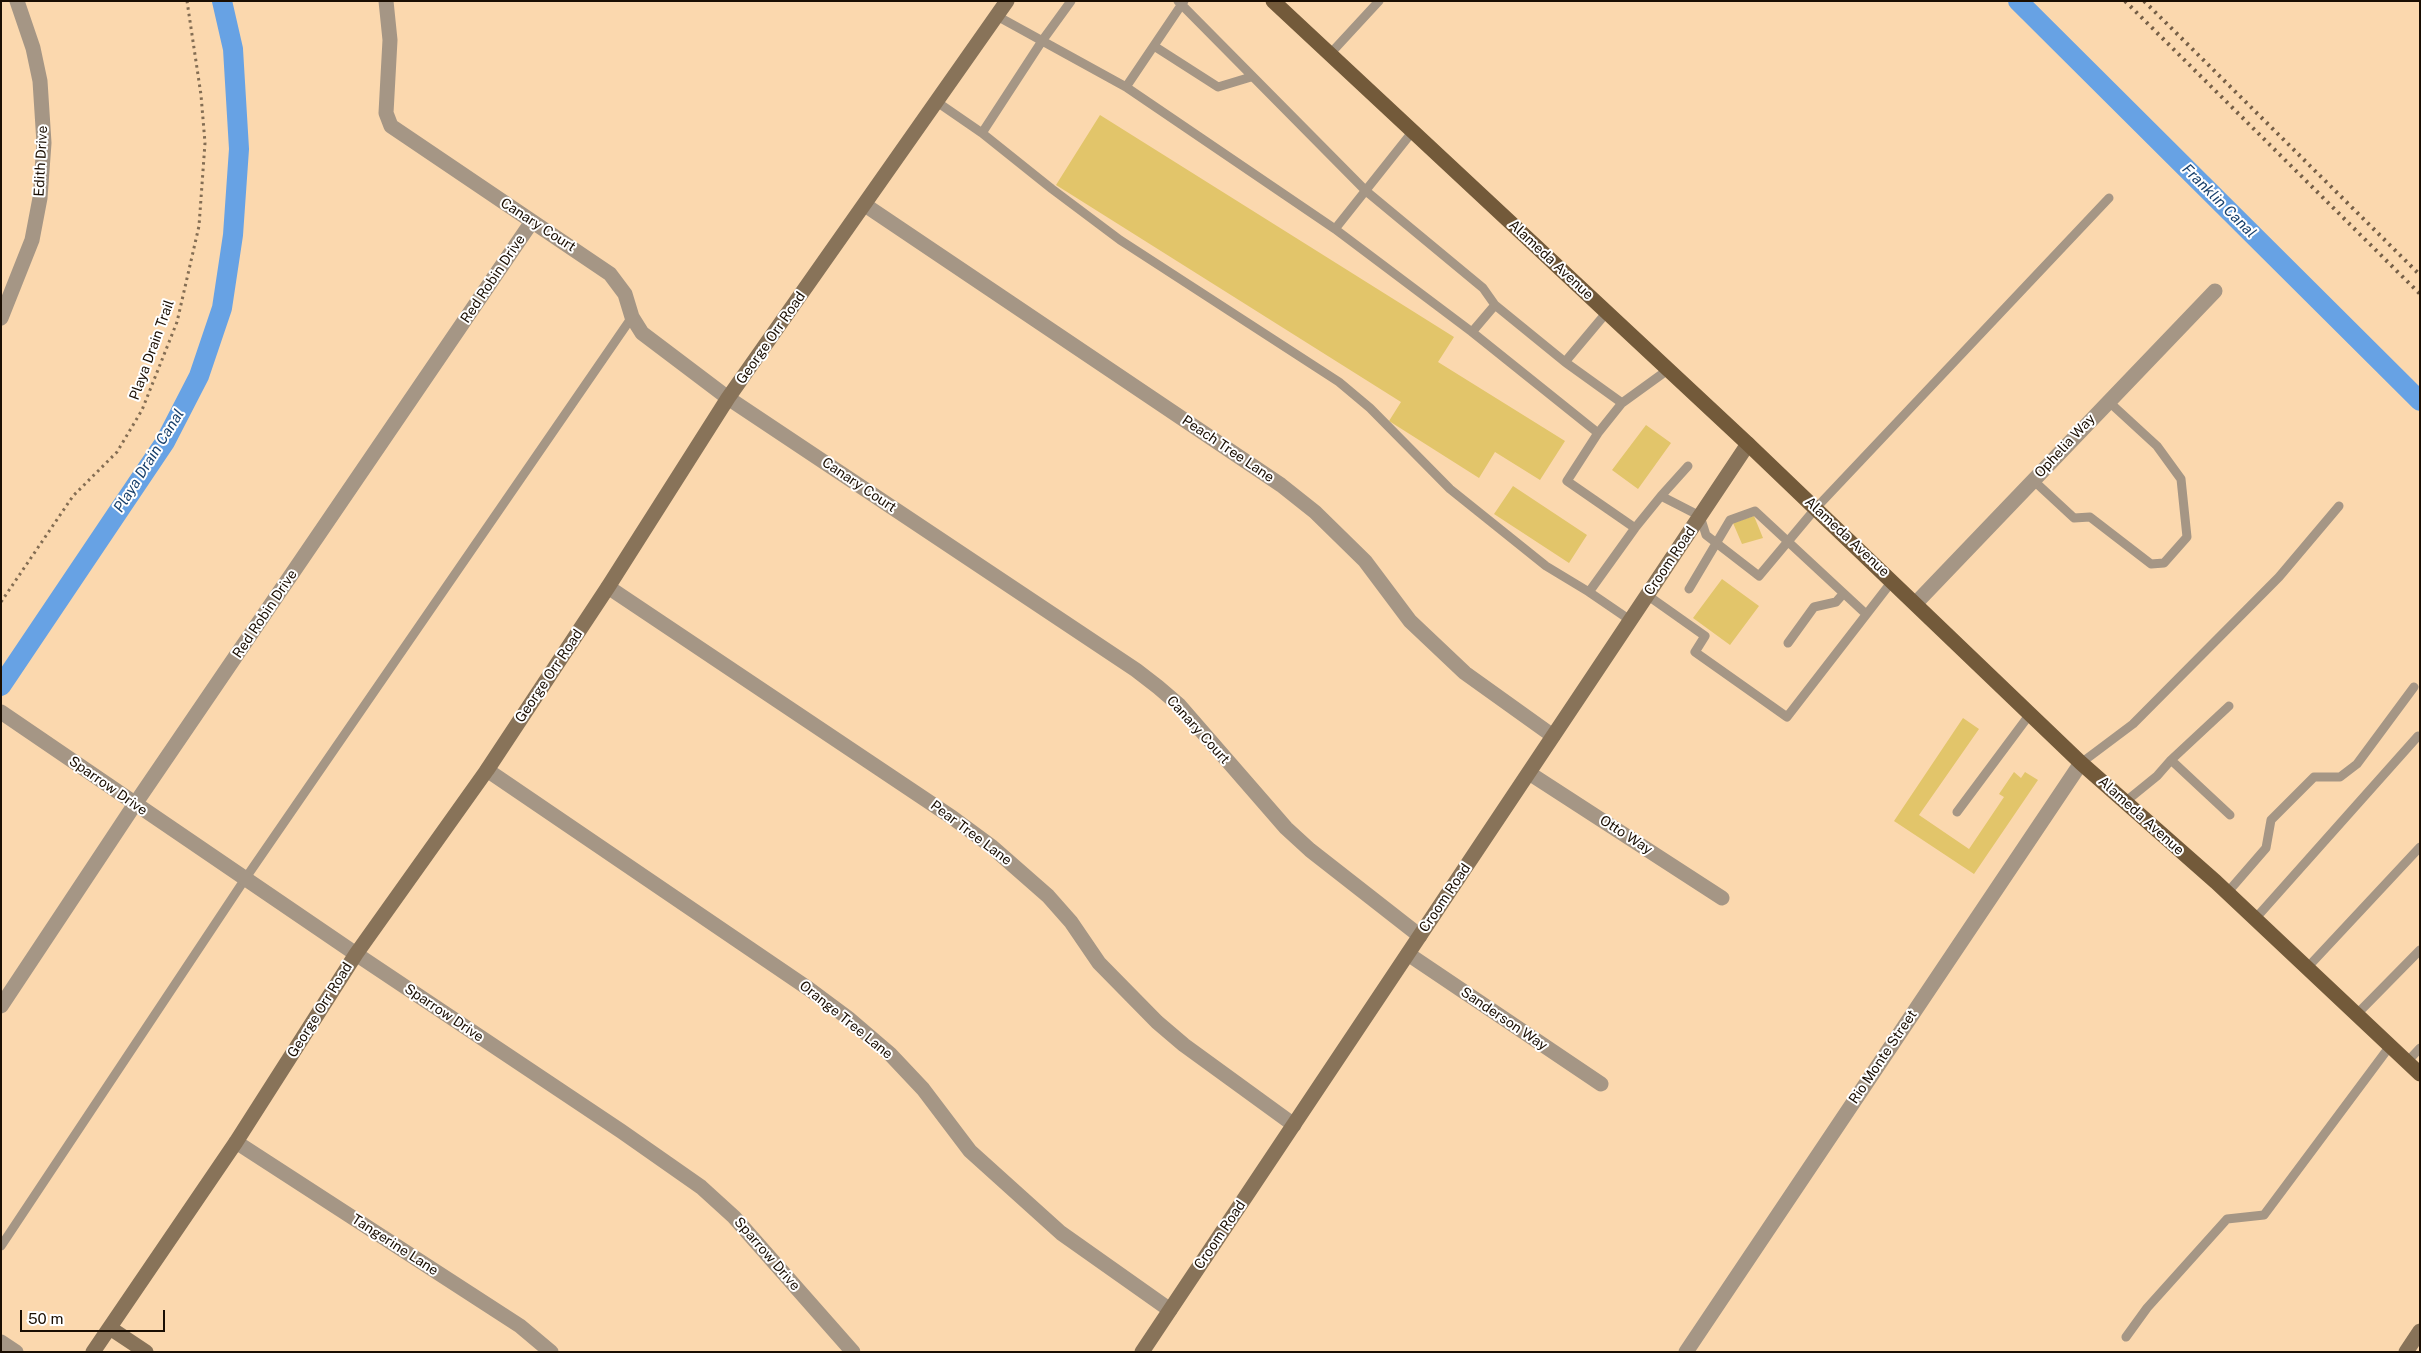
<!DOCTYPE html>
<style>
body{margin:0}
#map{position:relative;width:2421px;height:1353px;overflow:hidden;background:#fbd8ae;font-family:"Public Sans",sans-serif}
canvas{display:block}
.frame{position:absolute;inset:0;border:2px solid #1a0e02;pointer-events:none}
.scale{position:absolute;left:20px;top:1310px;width:145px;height:22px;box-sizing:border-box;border:2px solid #1a0e02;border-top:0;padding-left:6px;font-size:15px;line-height:18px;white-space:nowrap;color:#1a0e02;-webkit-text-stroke:4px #fff;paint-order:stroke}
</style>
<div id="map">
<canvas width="2421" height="1353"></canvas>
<div class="frame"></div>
<div class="scale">50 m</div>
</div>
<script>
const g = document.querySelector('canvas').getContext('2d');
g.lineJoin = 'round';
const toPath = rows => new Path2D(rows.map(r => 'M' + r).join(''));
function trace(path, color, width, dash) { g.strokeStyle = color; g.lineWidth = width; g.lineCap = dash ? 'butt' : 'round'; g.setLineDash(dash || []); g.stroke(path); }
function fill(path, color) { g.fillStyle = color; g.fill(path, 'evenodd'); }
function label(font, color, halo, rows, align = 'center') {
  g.font = font + ' "Public Sans",sans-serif'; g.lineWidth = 4; g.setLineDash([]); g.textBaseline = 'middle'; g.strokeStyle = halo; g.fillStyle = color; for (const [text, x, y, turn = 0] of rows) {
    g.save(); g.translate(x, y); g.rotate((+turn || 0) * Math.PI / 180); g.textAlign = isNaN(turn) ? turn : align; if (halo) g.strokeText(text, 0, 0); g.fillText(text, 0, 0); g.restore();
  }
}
trace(toPath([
 [2018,1,2420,401],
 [1,686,165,442,199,376,222,308,233,235,239,149,233,49,222,1]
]), '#67a2e4', 20);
fill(toPath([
 [1100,115,1454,337,1438,362,1565,441,1540,480,1495,452,1479,478,1389,421,1401,402,1056,185],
 [1646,425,1671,443,1638,489,1612,470],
 [1513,486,1587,535,1569,563,1494,514],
 [1754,516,1763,538,1742,544,1733,523],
 [1722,579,1759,606,1730,645,1693,618],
 [1963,718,1979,729,1919,815,1969,849,2004,797,1999,794,2014,772,2021,778,2025,772,2038,780,1974,874,1894,821]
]), '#e2c56a');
trace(toPath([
 [1,602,73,496,117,452,142,410,177,322,199,226,205,143,201,95,187,1]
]), '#836d53', 3, [2.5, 4]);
trace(toPath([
 [1178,1,1366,191,1483,288,1495,305,1565,362,1622,403],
 [1184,1,1126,87,1335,229,1413,131],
 [997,16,1126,87],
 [1154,46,1218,87,1251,77],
 [1330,54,1379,1],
 [937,102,982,133,1042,41,1071,1],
 [982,133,1052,189,1120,240,1339,382,1370,408,1450,489,1546,566,1589,592],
 [1335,229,1472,332,1598,433,1567,481,1635,528,1589,592,1630,620],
 [1472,332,1495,305],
 [1565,362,1607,312],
 [1598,433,1622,403,1669,369],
 [2033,480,2074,518,2090,517,2151,564,2164,563,2187,537,2181,479,2157,446,2108,401],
 [1661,496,1688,466],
 [1635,528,1661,496,1700,516,1706,535,1759,576,1816,508,2109,198],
 [1689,589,1730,520,1755,511,1866,614],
 [1647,595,1705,636,1695,652,1787,717,1893,580],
 [1788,643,1814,607,1836,602,1843,594],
 [2171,760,2230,815],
 [2081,763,2133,724,2279,577,2339,506],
 [2125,802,2157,776,2171,760,2229,706],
 [1957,812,2030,714],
 [2227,893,2266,848,2271,820,2314,777,2340,777,2357,764,2414,687],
 [2255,919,2418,736],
 [2307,968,2420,847],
 [2357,1014,2420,950],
 [2407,1062,2420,1048],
 [1,1246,245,879,632,317],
 [2126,1337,2147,1308,2227,1219,2264,1215,2390,1046]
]), '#a59685', 9);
trace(toPath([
 [386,1,390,40,386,113,391,126,610,274,625,294,632,317,642,333,728,398,1136,670,1158,687,1179,705,1286,828,1310,850,1420,936],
 [865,205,1281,485,1315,512,1365,561,1410,621,1465,673,1553,736],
 [1,318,32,240,40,198,44,143,40,81,33,48,17,1],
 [608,587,953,818,991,846,1048,896,1071,922,1099,963,1157,1022,1184,1045,1294,1125],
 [1916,603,2215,291],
 [1,712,356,954,621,1131,701,1187,734,1217,853,1352],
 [487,770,809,989,848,1018,890,1054,923,1089,970,1151,1061,1233,1170,1310],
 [1529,773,1722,898],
 [1408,954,1601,1084],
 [1,1006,135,804,531,223],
 [236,1142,520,1326,551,1352],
 [1,1342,16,1352],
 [1686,1352,2081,763]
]), '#a59685', 15);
trace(toPath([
 [110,1328,146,1352],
 [93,1352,236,1142,356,954,487,770,608,587,728,398,1007,1],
 [1142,1352,1748,444],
 [2406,1352,2420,1331]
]), '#887359', 15);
trace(toPath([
 [1273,1,1748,444,2081,763,2216,882,2420,1074]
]), '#735a3a', 15);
trace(toPath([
 [2125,1,2420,294],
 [2144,1,2420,275]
]), '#755f47', 4, [2.5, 5]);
label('14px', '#1a0e02', '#fff', [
 ["Edith Drive",41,161,-87],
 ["Canary Court",538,225,33],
 ["Alameda Avenue",1551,260,43],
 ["Red Robin Drive",493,279,-56],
 ["George Orr Road",771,338,-55],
 ["Playa Drain Trail",152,350,-70],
 ["Ophelia Way",2065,446,-47],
 ["Peach Tree Lane",1228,449,34],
 ["Canary Court",859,485,34],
 ["Alameda Avenue",1847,537,43],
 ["Croom Road",1670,561,-56],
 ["Red Robin Drive",265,614,-56],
 ["George Orr Road",549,676,-56],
 ["Canary Court",1198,730,48],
 ["Sparrow Drive",108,786,35],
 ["Alameda Avenue",2141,816,42],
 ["Pear Tree Lane",971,833,37],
 ["Otto Way",1626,835,33],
 ["Croom Road",1445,898,-56],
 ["George Orr Road",320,1010,-58],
 ["Sparrow Drive",444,1013,34],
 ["Sanderson Way",1504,1019,34],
 ["Orange Tree Lane",846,1020,39],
 ["Rio Monte Street",1883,1057,-56],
 ["Croom Road",1220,1235,-56],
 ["Tangerine Lane",395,1245,33],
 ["Sparrow Drive",767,1254,49]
]);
label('italic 15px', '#18406c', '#fff', [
 ["Franklin Canal",2219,201,45],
 ["Playa Drain Canal",149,461,-58]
]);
</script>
